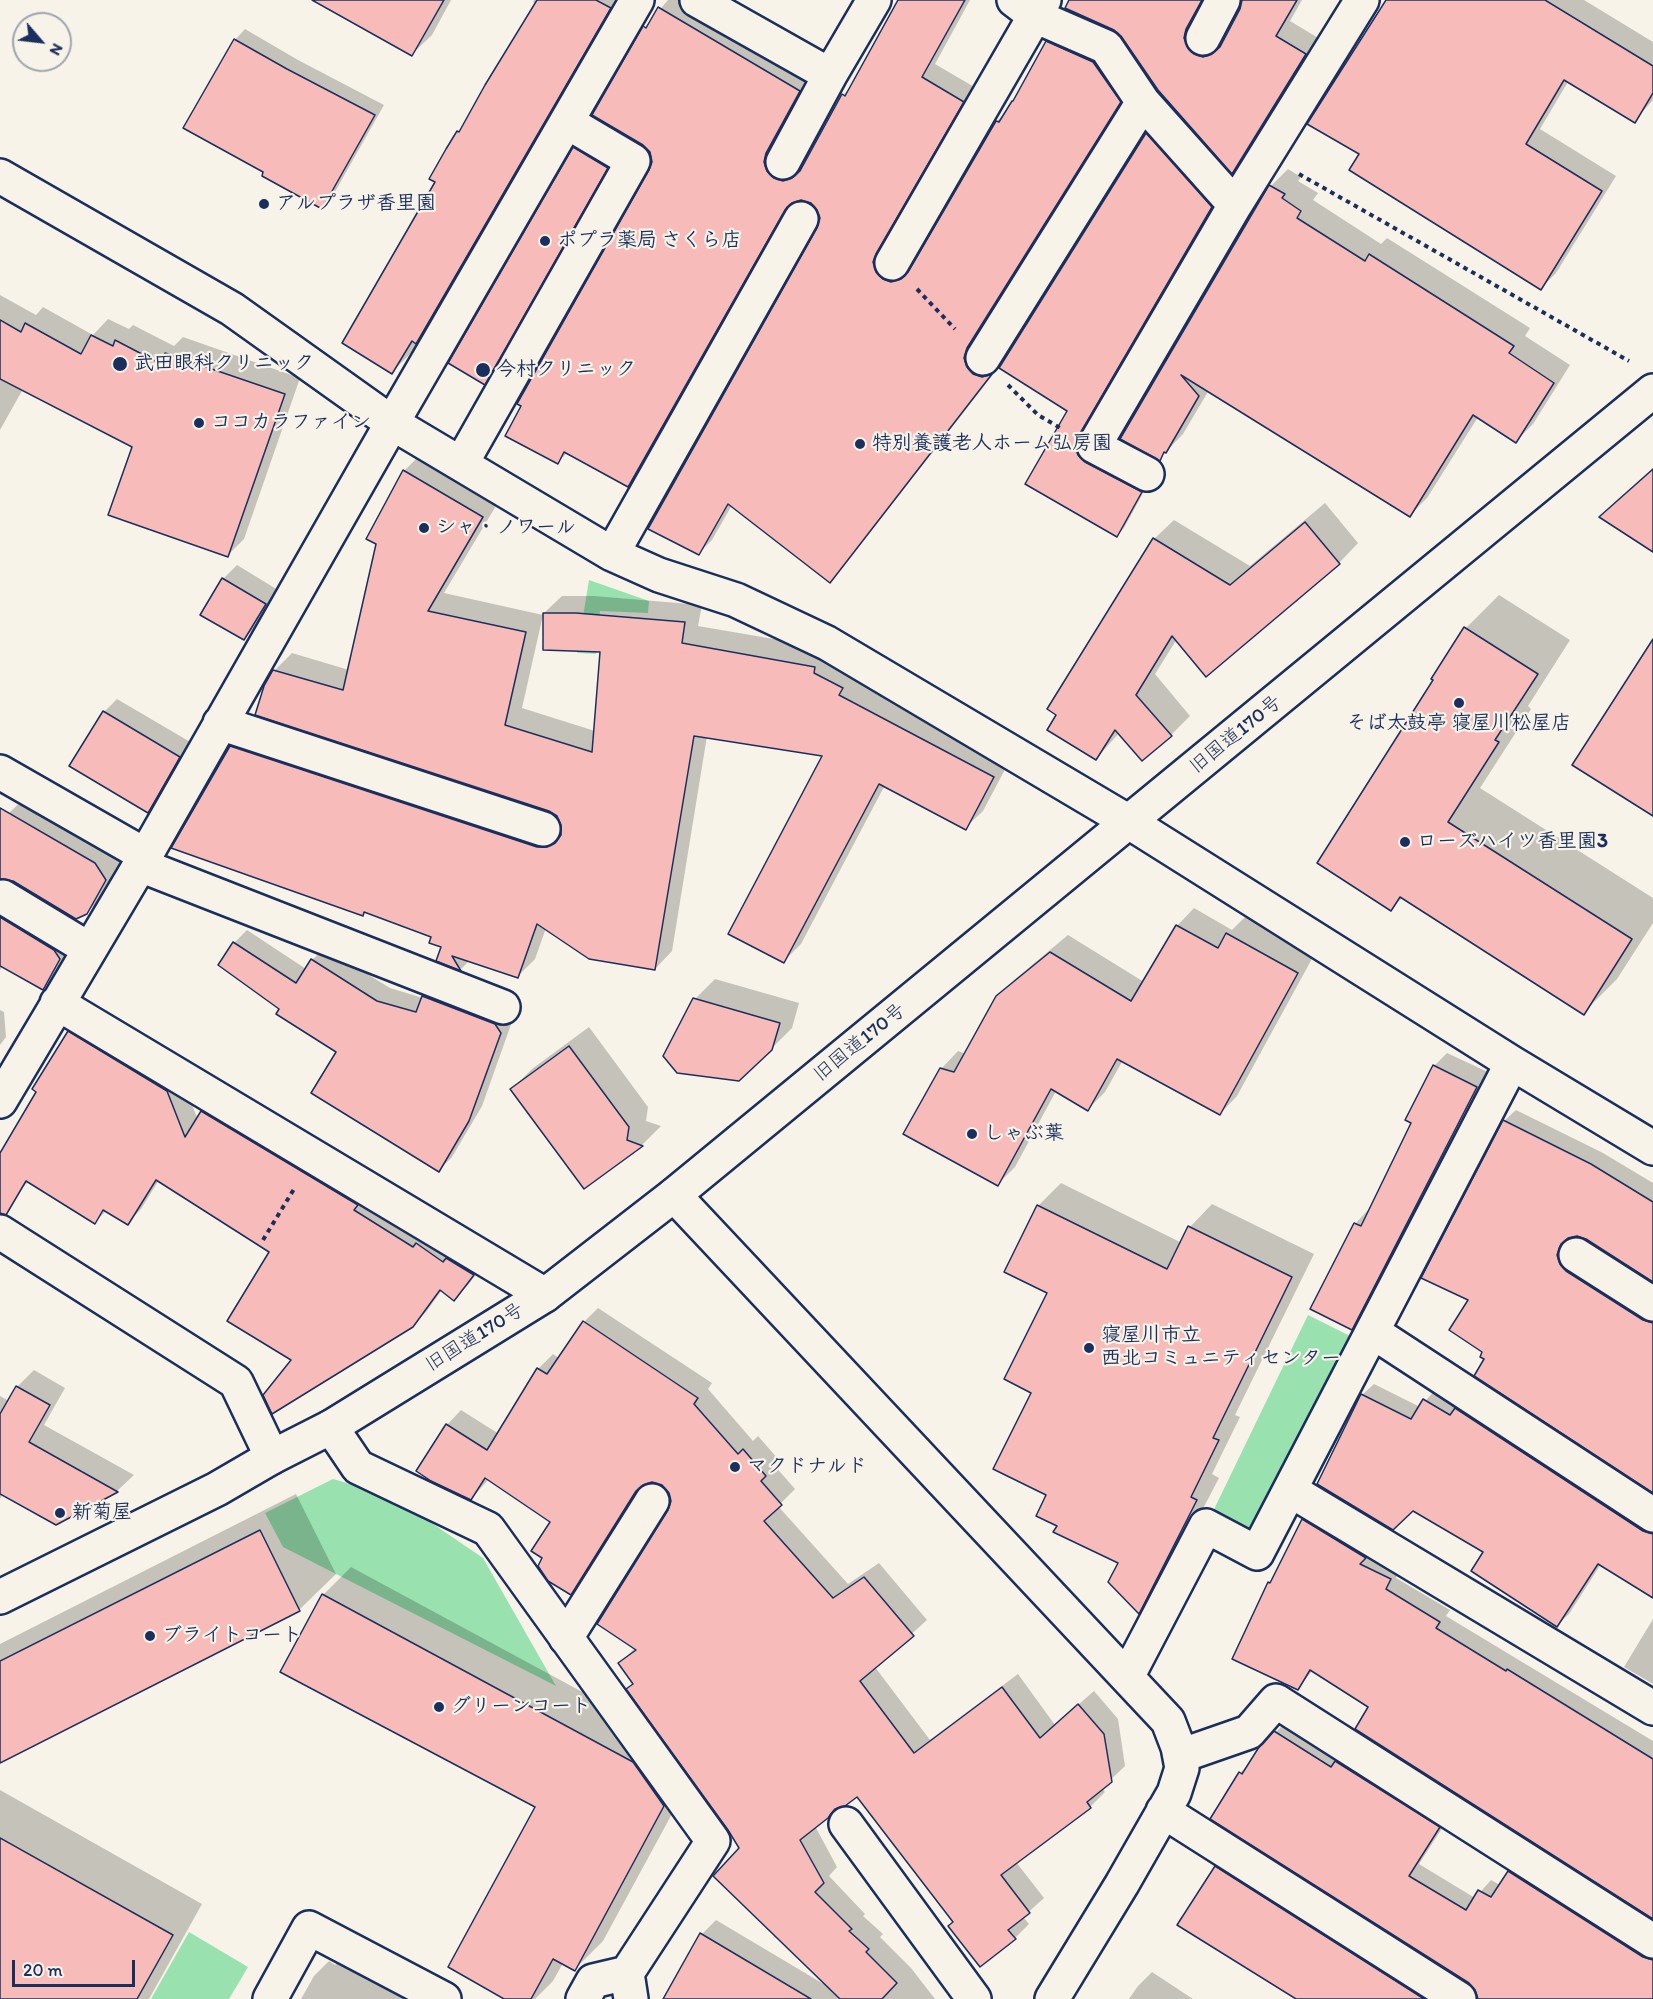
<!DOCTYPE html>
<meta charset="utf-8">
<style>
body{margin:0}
#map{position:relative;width:1653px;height:1999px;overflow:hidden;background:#f7f3e8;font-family:Itim,sans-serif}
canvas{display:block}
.north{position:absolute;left:12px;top:12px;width:60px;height:60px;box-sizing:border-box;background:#f7f3e8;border:2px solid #9fa5b1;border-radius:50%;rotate:118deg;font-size:16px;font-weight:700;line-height:24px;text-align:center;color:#1b2f5e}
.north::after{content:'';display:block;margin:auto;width:21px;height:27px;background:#1b2f5e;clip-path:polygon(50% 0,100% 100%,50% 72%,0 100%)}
.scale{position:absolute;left:12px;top:1960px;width:123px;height:27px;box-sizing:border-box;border:3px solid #1b2f5e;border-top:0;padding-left:8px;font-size:18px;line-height:21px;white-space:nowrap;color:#1b2f5e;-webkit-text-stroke:4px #f7f3e8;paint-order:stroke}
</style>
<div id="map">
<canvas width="1653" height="1999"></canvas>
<div class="north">N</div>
<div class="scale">20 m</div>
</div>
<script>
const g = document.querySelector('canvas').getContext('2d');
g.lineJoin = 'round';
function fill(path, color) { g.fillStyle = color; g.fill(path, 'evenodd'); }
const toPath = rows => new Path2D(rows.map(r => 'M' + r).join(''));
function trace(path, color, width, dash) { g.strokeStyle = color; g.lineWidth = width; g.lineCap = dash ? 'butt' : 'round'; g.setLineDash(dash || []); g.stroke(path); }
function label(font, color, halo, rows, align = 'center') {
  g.font = font + ' Itim,"Klee One",sans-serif'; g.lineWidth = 4.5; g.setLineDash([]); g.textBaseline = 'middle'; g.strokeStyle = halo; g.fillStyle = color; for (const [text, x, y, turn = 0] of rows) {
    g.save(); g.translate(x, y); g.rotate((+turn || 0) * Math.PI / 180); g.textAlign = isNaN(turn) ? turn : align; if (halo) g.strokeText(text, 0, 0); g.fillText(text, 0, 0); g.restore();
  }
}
fill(toPath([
 [589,580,649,601,648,613,600,611,596,654,577,653],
 [1308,1315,1366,1344,1257,1553,1204,1530],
 [333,1479,392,1496,483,1558,556,1686,283,1547,265,1513],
 [189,1932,248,1967,229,1999,151,1999]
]), '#99e2b0');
fill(toPath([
 [315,0,451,0,432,35,412,54],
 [534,0,622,0,435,322,421,337,412,352,392,372,437,182,459,132,464,127,536,4,533,2],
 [668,0,682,0,812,77,788,166,799,168,804,166,843,95,853,85,900,0,970,0,935,64,976,88,906,269,913,267,997,121,1007,111,1048,42,1061,29,1133,88,996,364,1004,362,1147,134,1154,127,1218,199,1084,428,1082,437,1148,484,1124,528,1117,535,1027,484,1069,411,999,367,843,567,830,581,732,505,712,540,699,553,819,229,821,219,819,209,810,201,801,199,795,200,642,471,628,485,568,452,558,462,651,170,653,160,645,27],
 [1095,0,1208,0,1219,42,1224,41,1241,9,1243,0,1302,0,1290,21,1320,39,1247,157,1232,172,1140,62],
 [1388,0,1584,0,1653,42,1653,100,1634,121,1569,80,1540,129,1616,176,1556,273,1541,288,1361,154],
 [245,29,298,60,384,105,332,197,322,207,235,40],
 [586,137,618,156,496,371,484,383,574,148],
 [1288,169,1301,177,1298,181,1318,193,1313,200,1381,244,1387,238,1530,328,1525,336,1570,365,1533,424,1516,441,1478,417,1427,498,1410,515,1209,390,1183,434,1159,459,1122,438,1271,186],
 [0,295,36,315,43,307,93,335,108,319,129,329,133,325,174,346,183,337,300,378,244,539,227,556,134,446,23,389,0,430],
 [421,454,500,499,444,593,543,615,522,708,595,731,601,650,544,613,562,596,594,596,702,605,698,626,832,649,1010,760,983,811,965,828,885,785,801,944,783,962,824,755,707,736,672,951,655,969,546,928,535,959,518,976,470,960,461,969,438,960,443,946,433,937,366,911,363,915,231,747,248,729,555,830,562,830,563,824,558,815,274,671,292,653,349,670,404,471],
 [1653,468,1653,550,1602,517],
 [1325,503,1358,543,1339,563,1177,639,1155,674,1190,716,1171,735,1119,733,1096,759,1154,539,1174,520,1250,566],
 [237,565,278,590,257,625,244,639,202,614,223,579],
 [1499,595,1570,640,1528,706,1531,709,1480,788,1653,898,1653,923,1617,979,1583,1013,1403,897,1391,909,1435,680,1433,679,1466,628],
 [117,699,192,743,161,798,148,811,104,712],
 [30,793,126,858,108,892,86,913,5,877,7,886,80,937,64,967,43,988,3,966,0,970,0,830,9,813],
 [1194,908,1232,930,1245,917,1314,955,1237,1096,1220,1114,1123,1060,1105,1092,1088,1109,1056,1091,1015,1167,998,1184,941,1069,958,1051,966,1054,997,998,1014,980,1068,935,1144,982,1177,926],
 [247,930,306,969,312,960,325,948,390,988,423,998,437,983,513,1019,482,1106,452,1157,439,1170,338,1051,281,1009,234,943],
 [715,979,799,1003,792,1028,771,1049,695,999],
 [0,1010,4,1012,6,1037,0,1045],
 [83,1019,181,1077,198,1120,203,1112,216,1098,487,1260,468,1285,454,1299,442,1290,426,1312,412,1326,271,1251,159,1180,141,1209,128,1223,107,1210,95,1222,29,1181,20,1190,0,1178,0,1156,38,1091,69,1032],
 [589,1027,648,1107,646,1121,661,1126,642,1145,584,1187,512,1089,532,1069],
 [1447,1053,1490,1073,1365,1315,1352,1328,1355,1224,1368,1210,1370,1211,1413,1122,1434,1066],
 [1516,1110,1603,1153,1653,1183,1653,1280,1587,1238,1576,1235,1570,1236,1568,1242,1653,1308,1653,1491,1486,1359,1470,1300,1504,1121],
 [1061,1183,1182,1243,1190,1227,1212,1204,1314,1254,1235,1415,1240,1417,1212,1474,1219,1478,1161,1589,1139,1612,1120,1562,1059,1525,1048,1494,1033,1392,1049,1292,1038,1206],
 [598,1308,712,1383,708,1389,753,1441,758,1436,779,1460,774,1465,795,1489,778,1506,848,1584,879,1563,927,1620,875,1667,930,1740,1018,1674,1055,1725,1094,1691,1118,1719,1125,1766,1102,1788,1105,1792,1090,1807,1016,1862,1044,1898,1023,1917,1029,1924,1015,1938,954,1922,857,1794,838,1806,815,1826,837,1867,829,1876,865,1914,863,1916,883,1934,880,1937,911,1968,935,1999,665,1999,702,1934,716,1920,827,1986,741,1848,692,1777,603,1941,575,1969,563,1963,553,1981,535,1999,508,1999,537,1806,323,1595,351,1567,662,1735,634,1683,620,1663,635,1648,672,1501,670,1491,662,1484,652,1481,646,1482,585,1579,571,1593,544,1558,552,1521,489,1479,471,1499,447,1425,461,1410,499,1434,538,1369,553,1354,560,1359,584,1322],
 [34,1370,65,1388,44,1425,134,1475,117,1491,56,1524,3,1494,0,1499,0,1396,9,1401,17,1387],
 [1374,1384,1420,1407,1436,1389,1653,1519,1653,1596,1601,1564,1569,1614,1557,1625,1486,1551,1362,1395],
 [296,1494,336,1574,299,1610,0,1761,0,1644],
 [1315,1509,1401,1567,1396,1578,1450,1610,1446,1616,1653,1741,1653,1917,1370,1706,1313,1670,1298,1688,1269,1583,1274,1578,1303,1520],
 [1653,1619,1653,1684,1624,1667],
 [1287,1721,1450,1816,1419,1864,1475,1898,1491,1880,1500,1885,1509,1872,1520,1860,1653,1945,1653,1999,1511,1999,1212,1818,1240,1773,1252,1761,1260,1748],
 [0,1790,202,1904,149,1999,0,1999],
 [1236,1847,1431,1971,1414,1999,1299,1999,1216,1867],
 [345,1955,415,1999,301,1999,314,1976,329,1961,335,1965],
 [1152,1972,1193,1999,1129,1999,1138,1986]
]), '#0003');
const building = toPath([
 [312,0,444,0,412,56,312,0],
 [537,0,596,0,611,8,416,344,412,341,392,374,342,343,435,182,429,179,446,149,457,131,459,132,485,85,537,0],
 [898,0,965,0,922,77,964,102,876,254,873,262,876,272,883,279,891,282,901,279,908,272,996,121,999,122,1012,101,1013,101,1046,41,1093,62,1121,102,967,348,964,358,967,367,973,374,982,377,992,374,830,583,728,504,699,555,648,529,817,228,820,218,817,210,811,203,801,200,792,203,785,210,628,487,564,452,558,464,505,436,521,406,517,404,649,170,652,162,650,152,643,145,592,115,643,26,646,28,658,7,800,91,766,153,764,162,767,171,774,178,783,181,792,178,800,171,842,94,845,96,898,0],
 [1069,0,1202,0,1186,29,1184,38,1188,48,1194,54,1203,57,1212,54,1220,47,1240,9,1242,0,1297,0,1276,36,1306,54,1232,174,1158,90,1121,36,1114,30,1065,8,1069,0],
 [1386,0,1545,0,1653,66,1653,93,1635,123,1564,80,1526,144,1602,191,1541,290,1349,170,1359,154,1307,124,1386,0],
 [234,39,287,69,375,115,322,209,262,176,263,172,183,128,234,39],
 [1146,133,1212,207,1078,437,1075,446,1078,455,1085,462,1142,492,1117,537,1025,484,1067,411,999,368,1146,133],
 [573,147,608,168,485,385,448,363,573,147],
 [1269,185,1285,194,1282,198,1301,211,1297,218,1365,261,1369,254,1514,346,1509,353,1554,383,1516,443,1473,415,1410,517,1181,375,1199,396,1166,453,1164,452,1160,461,1120,439,1269,185],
 [0,320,21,332,25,323,81,354,91,335,113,346,115,340,161,364,165,353,285,394,228,557,108,515,132,447,0,379,0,320],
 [1653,469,1653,552,1599,517,1653,469],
 [403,470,483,517,428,611,526,632,505,725,592,752,600,652,543,650,543,613,576,613,685,622,682,643,815,667,814,673,843,688,839,695,994,777,966,830,879,784,784,963,728,934,822,756,694,736,655,970,589,959,537,924,518,978,452,956,461,971,436,961,441,947,429,943,431,937,364,912,363,916,171,848,230,746,537,847,547,847,555,843,561,835,561,825,557,816,549,811,255,715,264,686,273,670,343,690,376,544,366,539,403,470],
 [1305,522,1340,564,1206,677,1172,636,1136,695,1172,736,1142,761,1115,730,1096,760,1047,730,1056,715,1047,709,1153,538,1230,585,1305,522],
 [222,578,266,604,244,640,200,615,222,578],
 [1464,627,1538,674,1495,740,1499,742,1448,822,1632,939,1584,1015,1400,897,1391,911,1317,863,1433,680,1431,679,1464,627],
 [1653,639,1653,816,1572,765,1653,639],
 [103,711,180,757,148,813,69,766,103,711],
 [0,808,95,863,106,880,87,914,76,919,13,881,0,879,0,808],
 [0,917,54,950,60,959,43,990,0,966,0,917],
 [1176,925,1218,948,1226,933,1298,973,1220,1115,1117,1059,1088,1111,1051,1089,998,1186,903,1134,940,1068,954,1072,996,996,1050,952,1131,1001,1176,925],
 [233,942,296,983,311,959,377,1001,416,1012,422,996,495,1024,501,1033,469,1121,439,1172,311,1093,336,1052,276,1014,279,1009,218,965,233,942],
 [693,998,780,1023,772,1050,739,1081,677,1073,663,1056,693,998],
 [68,1031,167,1091,185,1137,201,1111,358,1205,354,1210,413,1247,416,1243,443,1262,446,1258,474,1275,454,1301,440,1290,413,1327,272,1414,263,1395,291,1360,227,1321,269,1252,156,1180,128,1225,103,1210,95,1224,26,1181,6,1215,0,1213,0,1153,36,1092,32,1089,68,1031],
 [569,1046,629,1127,627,1140,643,1146,584,1189,510,1089,569,1046],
 [1433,1065,1477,1087,1352,1330,1310,1309,1354,1223,1361,1226,1411,1123,1405,1120,1433,1065],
 [1503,1120,1591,1164,1653,1202,1653,1282,1586,1239,1577,1236,1568,1238,1561,1244,1557,1255,1560,1264,1566,1271,1643,1320,1653,1323,1653,1493,1474,1376,1484,1359,1480,1357,1482,1352,1449,1330,1468,1300,1421,1278,1503,1120],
 [1037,1205,1167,1269,1188,1226,1292,1277,1213,1438,1219,1440,1191,1497,1197,1500,1139,1614,1108,1582,1118,1563,1053,1532,1057,1526,1036,1516,1046,1495,993,1469,1031,1393,1004,1379,1047,1293,1004,1272,1037,1205],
 [583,1321,698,1398,694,1404,738,1454,743,1449,766,1476,761,1481,782,1505,764,1521,833,1598,864,1577,914,1636,860,1681,914,1753,1002,1687,1040,1738,1078,1704,1104,1734,1112,1782,1087,1802,1091,1808,1001,1875,1030,1913,1008,1930,1016,1939,980,1967,948,1926,953,1922,857,1797,845,1806,835,1809,828,1818,800,1840,824,1883,815,1892,852,1929,849,1931,869,1949,866,1952,897,1983,882,1999,840,1999,713,1876,739,1848,728,1830,626,1689,633,1684,618,1663,636,1650,597,1624,668,1510,671,1501,669,1493,662,1485,652,1482,643,1485,636,1491,571,1595,548,1581,538,1566,542,1558,531,1551,550,1522,485,1478,471,1500,431,1481,416,1471,446,1424,487,1450,537,1368,547,1374,583,1321],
 [16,1386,50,1405,29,1442,118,1492,56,1525,0,1494,0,1414,16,1386],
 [1361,1394,1411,1419,1423,1399,1450,1415,1455,1408,1643,1531,1653,1534,1653,1598,1598,1564,1557,1627,1471,1571,1483,1552,1413,1511,1393,1530,1317,1484,1361,1394],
 [1302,1519,1366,1558,1360,1564,1391,1579,1386,1589,1440,1622,1436,1628,1506,1671,1507,1669,1653,1759,1653,1919,1355,1729,1368,1707,1310,1670,1298,1690,1232,1659,1268,1582,1270,1583,1302,1519],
 [260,1530,300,1611,0,1763,0,1661,260,1530],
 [322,1594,633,1762,664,1806,575,1971,553,1959,531,1999,504,1999,448,1967,535,1807,280,1672,322,1594],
 [1274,1731,1331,1767,1335,1761,1440,1827,1409,1876,1466,1910,1478,1890,1491,1897,1508,1871,1643,1957,1653,1960,1653,1999,1478,1999,1475,1990,1469,1983,1210,1819,1239,1772,1242,1774,1259,1747,1274,1731],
 [0,1838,173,1935,137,1999,0,1999,0,1838],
 [1215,1866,1424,1999,1296,1999,1177,1925,1215,1866],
 [700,1933,811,1999,663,1999,700,1933]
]);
fill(building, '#f7bbb9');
trace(building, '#1b2f5e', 1.5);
const minor = toPath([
 [697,0,830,75,874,0],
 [1014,0,1035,16,1106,47,1143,102,1235,205],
 [1203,38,1223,0],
 [783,162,830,75],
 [0,176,232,309,392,423,612,554,659,575,736,600,827,643,1129,822,1512,1063,1653,1148],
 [892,263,1044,0],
 [983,358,1143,102],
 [461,464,633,161,567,122],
 [1147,474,1094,446,1235,205,1362,0],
 [612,554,801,219],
 [220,723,543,829],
 [0,772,145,855],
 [140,865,503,1007],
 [3,897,89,949],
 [57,1003,545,1295],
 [0,1101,140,865,392,423,637,0],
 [674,1195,1168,1721,1178,1747,1182,1768,1174,1793,1122,1884,1052,1999],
 [0,1232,236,1382,272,1457],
 [1576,1255,1653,1304],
 [1373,1332,1653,1515],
 [331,1427,358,1467,488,1529,713,1841,627,1973,631,1999],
 [1290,1490,1653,1708],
 [566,1638,652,1501],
 [1127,1677,1206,1526,1257,1553,1512,1063],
 [1180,1756,1249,1732,1276,1701,1653,1941],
 [1163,1811,1459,1999],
 [846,1824,974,1999],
 [270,1999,309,1928,444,1999],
 [583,1999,593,1981,627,1973]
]);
const highway = toPath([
 [0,1597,217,1489,272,1457,331,1427,545,1295,674,1195,1653,391]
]);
trace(minor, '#1b2f5e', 38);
trace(highway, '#1b2f5e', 38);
trace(toPath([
 [1299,174,1629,361],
 [917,289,955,329],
 [1008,385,1038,415,1062,429],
 [263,1240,294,1189]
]), '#1b2f5e', 4, [4.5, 4.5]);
trace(minor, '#f7f3e8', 33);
trace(highway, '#f7f3e8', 33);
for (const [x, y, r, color] of [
 [264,204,6,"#1b2f5e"],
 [545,241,6,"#1b2f5e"],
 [120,364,8,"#1b2f5e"],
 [483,370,8,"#1b2f5e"],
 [199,423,6,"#1b2f5e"],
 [860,444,6,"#1b2f5e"],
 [424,528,6,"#1b2f5e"],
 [1459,703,6,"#1b2f5e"],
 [1405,842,6,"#1b2f5e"],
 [972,1134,6,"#1b2f5e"],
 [1089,1348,6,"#1b2f5e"],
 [735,1467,6,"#1b2f5e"],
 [60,1513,6,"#1b2f5e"],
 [150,1636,6,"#1b2f5e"],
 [439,1707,6,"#1b2f5e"]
]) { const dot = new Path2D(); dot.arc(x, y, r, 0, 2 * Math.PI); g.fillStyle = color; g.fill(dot); trace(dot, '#f7f3e8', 2); }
label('bold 20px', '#1b2f5e', '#f7f3e8', [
 ["アルプラザ香里園",276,204],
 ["ポプラ薬局 さくら店",557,241],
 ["武田眼科クリニック",134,364],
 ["今村クリニック",496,370],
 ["ココカラファイン",211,423],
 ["特別養護老人ホーム弘房園",872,444],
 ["シャ・ノワール",436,528],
 ["そば太鼓亭 寝屋川松屋店",1459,724,"center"],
 ["ローズハイツ香里園3",1417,842],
 ["しゃぶ葉",984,1134],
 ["寝屋川市立",1101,1336],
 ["西北コミュニティセンター",1101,1359],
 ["マクドナルド",747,1467],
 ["新菊屋",72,1513],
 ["ブライトコート",162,1636],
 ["グリーンコート",451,1707]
], 'left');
label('20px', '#1b2f5e', '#f7f3e8', [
 ["旧国道170号",1236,735,-39],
 ["旧国道170号",860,1043,-39],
 ["旧国道170号",475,1338,-32]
]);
</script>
